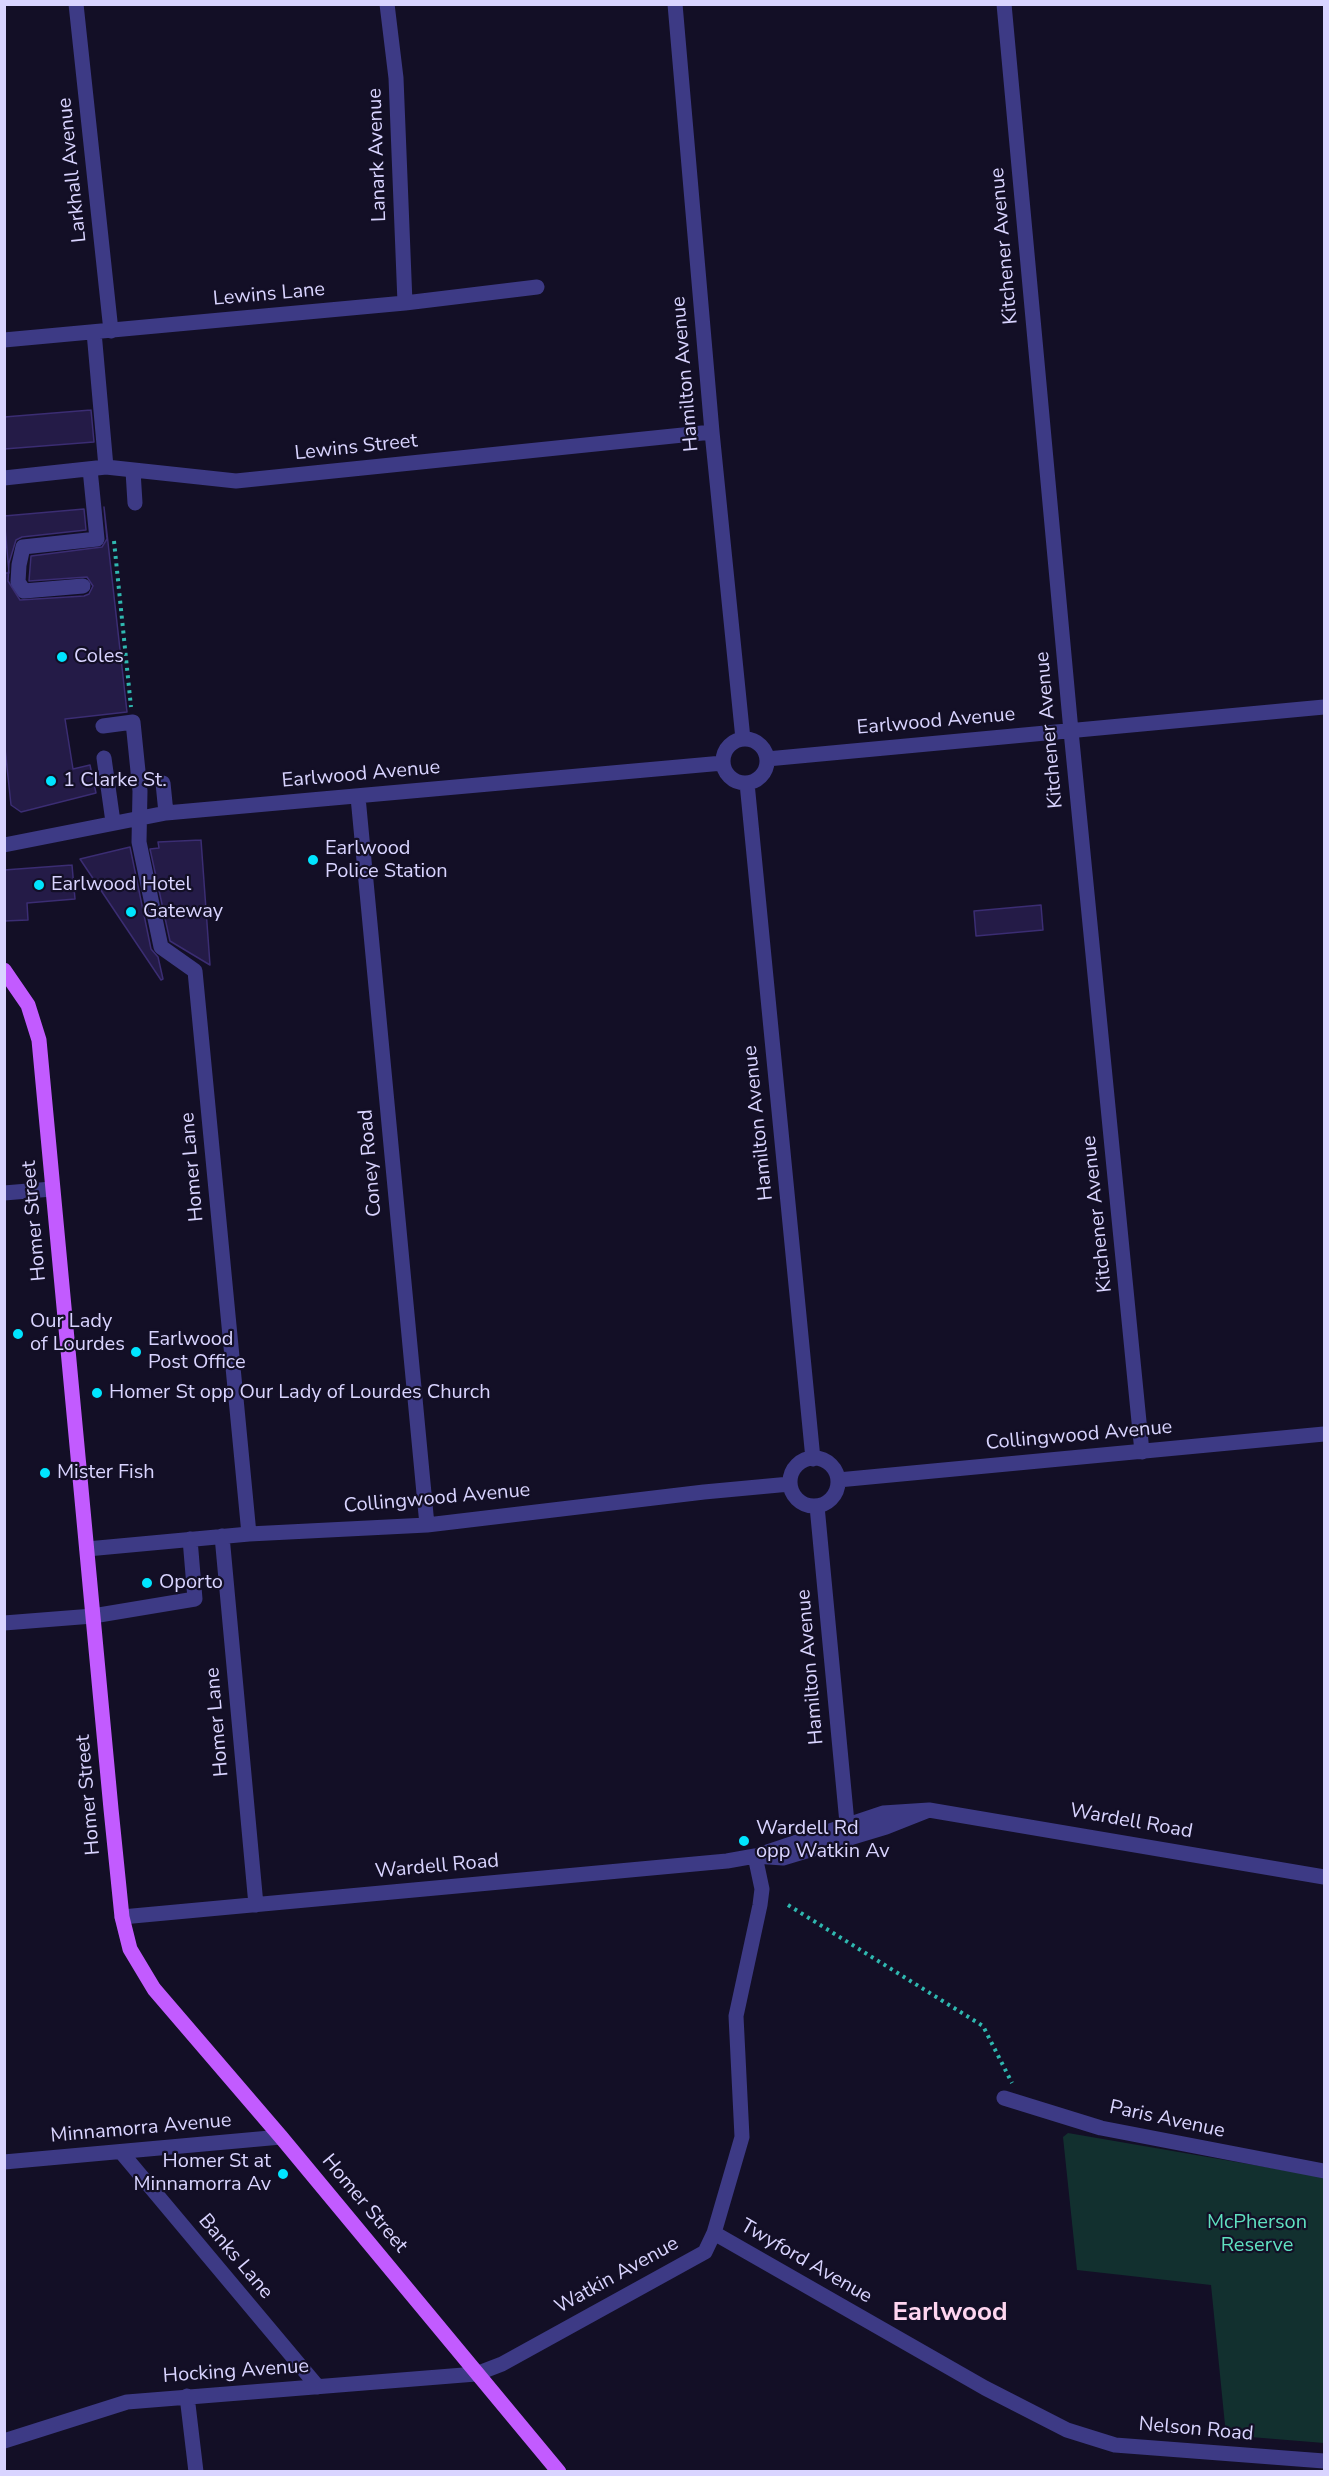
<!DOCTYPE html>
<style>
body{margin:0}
#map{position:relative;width:1329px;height:2476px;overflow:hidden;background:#130f26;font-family:"Nunito Sans",sans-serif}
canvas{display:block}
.frame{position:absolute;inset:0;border:6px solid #d9d4ff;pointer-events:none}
</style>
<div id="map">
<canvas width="1329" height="2476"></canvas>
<div class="frame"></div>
</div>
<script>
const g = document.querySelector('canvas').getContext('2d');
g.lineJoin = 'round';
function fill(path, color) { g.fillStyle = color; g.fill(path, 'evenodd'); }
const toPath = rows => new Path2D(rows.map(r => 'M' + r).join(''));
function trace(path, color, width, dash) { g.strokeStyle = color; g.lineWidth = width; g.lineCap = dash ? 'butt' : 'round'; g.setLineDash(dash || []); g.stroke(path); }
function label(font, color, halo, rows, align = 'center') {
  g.font = font + ' "Nunito Sans",sans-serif'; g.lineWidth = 4.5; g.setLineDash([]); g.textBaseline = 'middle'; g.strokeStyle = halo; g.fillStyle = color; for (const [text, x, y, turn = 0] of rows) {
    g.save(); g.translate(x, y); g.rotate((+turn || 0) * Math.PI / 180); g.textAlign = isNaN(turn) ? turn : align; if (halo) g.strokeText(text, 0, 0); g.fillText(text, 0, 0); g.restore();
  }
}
fill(toPath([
 [1068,2133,1324,2177,1324,2443,1226,2435,1211,2285,1077,2270,1063,2137]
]), '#12302f');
const building = toPath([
 [91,410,94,442,4,449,4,417,91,410],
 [104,507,127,712,65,719,73,769,90,765,96,793,21,812,11,805,4,739,4,573,9,573,4,516,84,509,86,530,22,537,16,540,9,563,8,581,20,600,84,596,89,594,93,586,87,577,29,581,31,556,102,547,107,539,104,507],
 [201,840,210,965,170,941,150,849,159,848,158,842,201,840],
 [130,847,151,949,158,957,163,979,161,980,80,859,130,847],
 [72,865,75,899,27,903,28,920,4,921,4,870,72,865],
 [1041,905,1043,930,976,936,974,911,1041,905]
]);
fill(building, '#241b47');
trace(building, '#3b2d73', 1.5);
trace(toPath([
 [114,541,131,707],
 [788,1905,983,2026,1012,2083]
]), '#2fb8b0', 4, [3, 4.5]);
trace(toPath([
 [76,4,111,331],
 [387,4,396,78,405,303],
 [675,4,712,432,743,739],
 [1004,4,1071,731,1142,1452],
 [94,332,106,467],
 [4,340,405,303,537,287],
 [133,471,135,503],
 [4,478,106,467,236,481,712,432],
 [83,586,24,591,18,582,19,565,23,547,97,539,90,469],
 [103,726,133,722,140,791,139,842,161,947,195,971,249,1534],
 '723 761a22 22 0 1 1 44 0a22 22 0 1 1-44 0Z',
 [104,758,113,822],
 [767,759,1324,707],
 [163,783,166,813],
 [747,783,813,1459],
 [358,797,427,1525],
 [4,845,166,813,723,763],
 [4,1193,52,1189],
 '790 1482a24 24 0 1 1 48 0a24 24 0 1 1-48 0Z',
 [838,1480,1324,1434],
 [817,1506,847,1823],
 [222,1536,256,1905],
 [87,1549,249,1534,427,1525,704,1492,790,1484],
 [4,1623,93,1616,195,1599,190,1539],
 [758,1855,883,1813,929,1810,1324,1877],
 [122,1917,727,1861,755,1856,783,1858,886,1827,929,1810],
 [1004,2098,1101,2128,1324,2171],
 [121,2152,318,2387],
 [4,2162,281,2137],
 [714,2233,985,2388,1067,2430,1115,2445,1324,2461],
 [187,2396,196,2472],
 [4,2441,127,2402,476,2374,502,2364,705,2252,714,2233,742,2137,736,2016,760,1905,762,1889,755,1856]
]), '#3d3a85', 15);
trace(toPath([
 [4,970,28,1005,39,1040,111,1809,122,1917,130,1949,154,1989,281,2137,559,2472]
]), '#c25bff', 15);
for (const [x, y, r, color] of [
 [62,657,6,"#00e5ff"],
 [51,781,6,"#00e5ff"],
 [313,860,6,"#00e5ff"],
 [39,885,6,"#00e5ff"],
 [131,912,6,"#00e5ff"],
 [18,1334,6,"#00e5ff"],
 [136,1352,6,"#00e5ff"],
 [97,1393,6,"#00e5ff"],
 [45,1473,6,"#00e5ff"],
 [147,1583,6,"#00e5ff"],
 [744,1841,6,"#00e5ff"],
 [283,2174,6,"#00e5ff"]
]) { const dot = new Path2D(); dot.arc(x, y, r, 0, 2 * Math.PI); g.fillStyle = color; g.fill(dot); trace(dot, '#130f26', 2); }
label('20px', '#d9d4ff', '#130f26', [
 ["Lanark Avenue",378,155,-92],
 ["Larkhall Avenue",73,170,-96],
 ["Kitchener Avenue",1005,246,-95],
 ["Lewins Lane",269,295,-5],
 ["Hamilton Avenue",686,374,-95],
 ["Lewins Street",356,448,-6],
 ["Earlwood Avenue",936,722,-5],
 ["Kitchener Avenue",1050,730,-95],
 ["Earlwood Avenue",361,775,-5],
 ["Hamilton Avenue",759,1123,-96],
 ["Coney Road",371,1163,-95],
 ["Homer Lane",193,1167,-95],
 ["Kitchener Avenue",1098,1214,-96],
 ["Homer Street",35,1221,-95],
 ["Collingwood Avenue",1079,1436,-5],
 ["Collingwood Avenue",437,1499,-5],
 ["Hamilton Avenue",811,1667,-95],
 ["Homer Lane",218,1722,-95],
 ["Homer Street",89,1795,-95],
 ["Wardell Road",1131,1822,10],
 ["Wardell Road",437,1867,-5],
 ["Paris Avenue",1167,2120,12],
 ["Minnamorra Avenue",141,2129,-5],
 ["Homer Street",364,2204,50],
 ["Banks Lane",235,2257,50],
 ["Twyford Avenue",806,2262,30],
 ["Watkin Avenue",617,2276,-29],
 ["Hocking Avenue",236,2372,-4],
 ["Nelson Road",1196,2430,5]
]);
label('20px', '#d9d4ff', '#130f26', [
 ["Coles",74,657],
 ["1 Clarke St.",63,781],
 ["Earlwood",325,849],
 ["Police Station",325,872],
 ["Earlwood Hotel",51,885],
 ["Gateway",143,912],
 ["Our Lady",30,1322],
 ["of Lourdes",30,1345],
 ["Earlwood",148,1340],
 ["Post Office",148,1363],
 ["Homer St opp Our Lady of Lourdes Church",109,1393],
 ["Mister Fish",57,1473],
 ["Oporto",159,1583],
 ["Wardell Rd",756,1829],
 ["opp Watkin Av",756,1852],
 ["Homer St at",271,2162,"right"],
 ["Minnamorra Av",271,2185,"right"]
], 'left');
label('20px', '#5fe0c0', '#130f26', [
 ["McPherson",1257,2223],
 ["Reserve",1257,2246]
]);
label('bold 26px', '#ffd6f0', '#130f26', [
 ["Earlwood",950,2314]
]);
</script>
